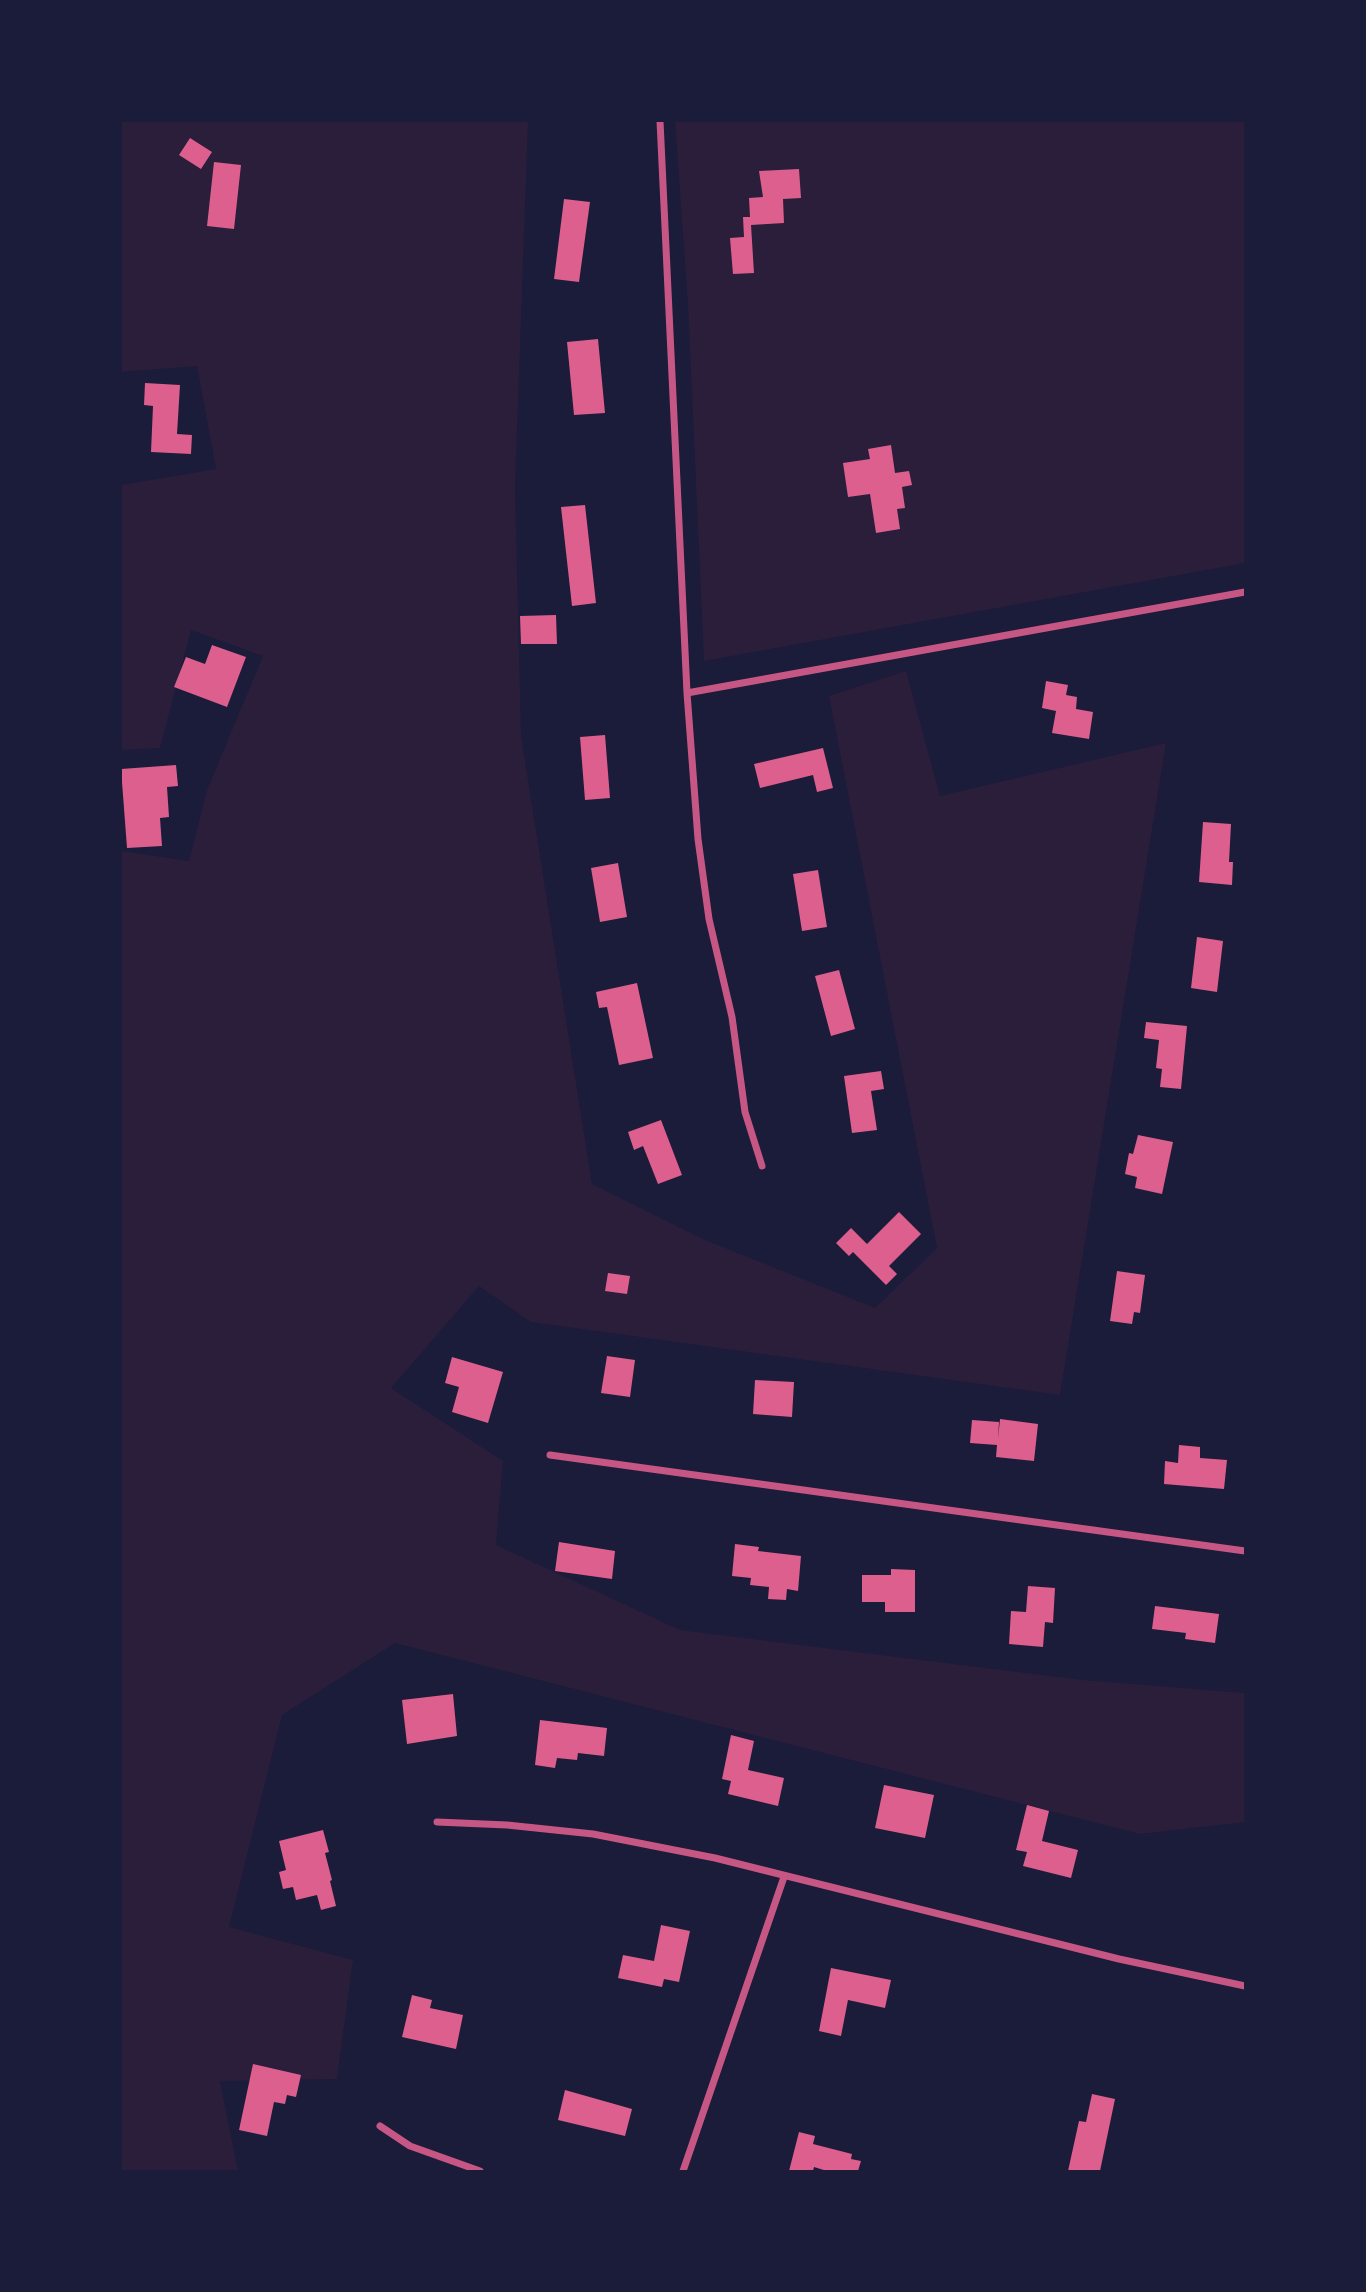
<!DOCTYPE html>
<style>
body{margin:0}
#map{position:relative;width:1366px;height:2292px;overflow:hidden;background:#1b1b3a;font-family:Merriweather,serif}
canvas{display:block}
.frame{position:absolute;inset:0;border:122px solid #1b1b3a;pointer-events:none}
</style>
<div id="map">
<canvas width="1366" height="2292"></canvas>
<div class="frame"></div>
</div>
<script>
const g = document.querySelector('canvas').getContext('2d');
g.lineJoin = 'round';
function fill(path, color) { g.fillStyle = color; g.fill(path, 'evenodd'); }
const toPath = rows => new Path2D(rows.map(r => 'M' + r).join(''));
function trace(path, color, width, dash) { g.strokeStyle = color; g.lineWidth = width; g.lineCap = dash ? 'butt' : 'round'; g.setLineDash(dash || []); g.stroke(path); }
fill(toPath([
 [121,121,528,121,515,487,521,736,592,1184,705,1240,875,1308,937,1248,829,696,906,671,940,796,1166,743,1060,1395,531,1322,479,1286,391,1388,503,1461,496,1545,680,1630,1082,1680,1245,1693,1245,1822,1140,1834,395,1643,282,1715,229,1927,353,1960,337,2079,220,2081,238,2171,121,2171,121,851,189,861,207,790,263,656,191,630,160,748,121,750,121,485,216,469,197,366,121,372],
 [675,121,1245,121,1245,563,704,661,688,305]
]), '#2a1e3b');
fill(toPath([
 [190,138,212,152,201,169,179,155],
 [214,162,241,165,234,229,207,226],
 [799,169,801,198,783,199,784,223,751,225,754,273,733,274,730,238,744,237,743,217,750,217,749,198,763,197,759,171],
 [564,199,590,202,579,282,554,279],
 [598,339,605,413,574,415,567,342],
 [145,383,180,385,177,434,192,435,191,454,151,452,153,406,144,405],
 [891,445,895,473,909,471,912,485,902,487,905,508,897,509,900,529,876,533,870,494,848,497,843,463,870,459,868,449],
 [585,505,596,603,572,606,561,507],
 [556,615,557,644,521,644,520,616],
 [212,645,246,657,227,707,174,687,186,657,205,664],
 [1046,681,1068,685,1066,695,1077,697,1076,709,1093,712,1089,739,1052,733,1056,711,1042,708],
 [605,735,610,798,585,800,580,737],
 [823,748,833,788,817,792,813,775,760,788,754,764],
 [176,765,178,786,167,787,169,817,160,818,162,846,127,848,121,769],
 [1203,822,1231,824,1229,862,1233,862,1232,885,1199,882],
 [618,863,627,917,600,922,591,868],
 [818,870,827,927,802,931,793,874],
 [1197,937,1223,941,1217,992,1191,988],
 [839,970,855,1029,831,1036,815,976],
 [637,983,653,1058,619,1065,607,1007,599,1008,596,992],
 [1146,1022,1187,1026,1181,1089,1160,1087,1162,1069,1156,1068,1159,1040,1144,1038],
 [881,1071,884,1089,871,1091,877,1130,852,1133,844,1076],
 [661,1120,682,1175,658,1184,643,1146,634,1150,628,1132],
 [1138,1135,1173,1142,1162,1194,1135,1188,1137,1177,1125,1174,1129,1153,1133,1154],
 [899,1212,921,1234,889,1266,897,1274,886,1285,853,1252,849,1256,836,1243,851,1228,867,1244],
 [1117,1271,1145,1275,1140,1313,1134,1312,1132,1324,1110,1321],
 [608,1273,630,1276,627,1294,605,1291],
 [607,1356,635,1360,630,1397,601,1393],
 [452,1357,503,1372,488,1423,452,1412,459,1387,445,1383],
 [755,1380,794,1382,792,1417,753,1414],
 [1000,1419,1038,1424,1034,1461,996,1457,997,1445,970,1443,972,1420,999,1422,998,1439],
 [1179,1445,1200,1447,1200,1458,1227,1460,1224,1489,1164,1484,1165,1461,1178,1463],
 [559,1542,615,1551,612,1579,555,1571],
 [735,1544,759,1547,758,1551,801,1556,798,1591,787,1589,786,1600,768,1599,769,1587,750,1585,751,1578,732,1576],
 [891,1569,915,1570,915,1612,885,1612,885,1602,862,1602,862,1575,891,1575],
 [1028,1586,1055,1588,1053,1623,1045,1622,1043,1647,1009,1644,1011,1611,1026,1612],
 [1155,1606,1219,1614,1215,1643,1185,1639,1186,1633,1152,1629],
 [453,1694,457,1736,407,1744,402,1700],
 [540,1720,607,1728,604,1756,578,1753,577,1760,557,1758,555,1768,535,1765],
 [731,1735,754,1741,748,1770,784,1778,778,1806,728,1794,731,1781,722,1779],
 [884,1785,934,1795,925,1838,875,1828],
 [1027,1805,1049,1811,1042,1841,1078,1850,1071,1878,1023,1866,1027,1852,1016,1850],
 [323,1830,329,1852,325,1853,332,1880,330,1881,336,1906,321,1910,317,1895,296,1900,293,1887,283,1889,279,1872,286,1870,279,1841],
 [661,1925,690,1931,679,1982,664,1979,662,1987,618,1978,623,1955,654,1961],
 [831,1968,891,1980,885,2008,848,2000,841,2036,819,2031],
 [412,1995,432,2000,430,2008,463,2015,456,2049,402,2037],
 [253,2064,301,2075,296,2097,287,2095,285,2104,274,2102,267,2136,239,2130],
 [565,2090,632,2109,625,2136,558,2120],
 [1092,2094,1115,2099,1100,2171,1068,2171,1079,2121,1086,2122],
 [799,2132,815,2136,813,2144,852,2154,851,2159,861,2161,858,2171,827,2171,814,2167,813,2171,789,2171]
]), '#dd5f8e');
trace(toPath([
 [660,121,687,693,698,839,709,919,732,1017,745,1112,762,1166],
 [687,693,1245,592],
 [550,1455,1245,1551],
 [437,1822,507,1825,593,1834,715,1858,1119,1959,1245,1986],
 [380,2126,410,2146,480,2171],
 [683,2171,784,1877]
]), '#c65784', 7);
</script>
